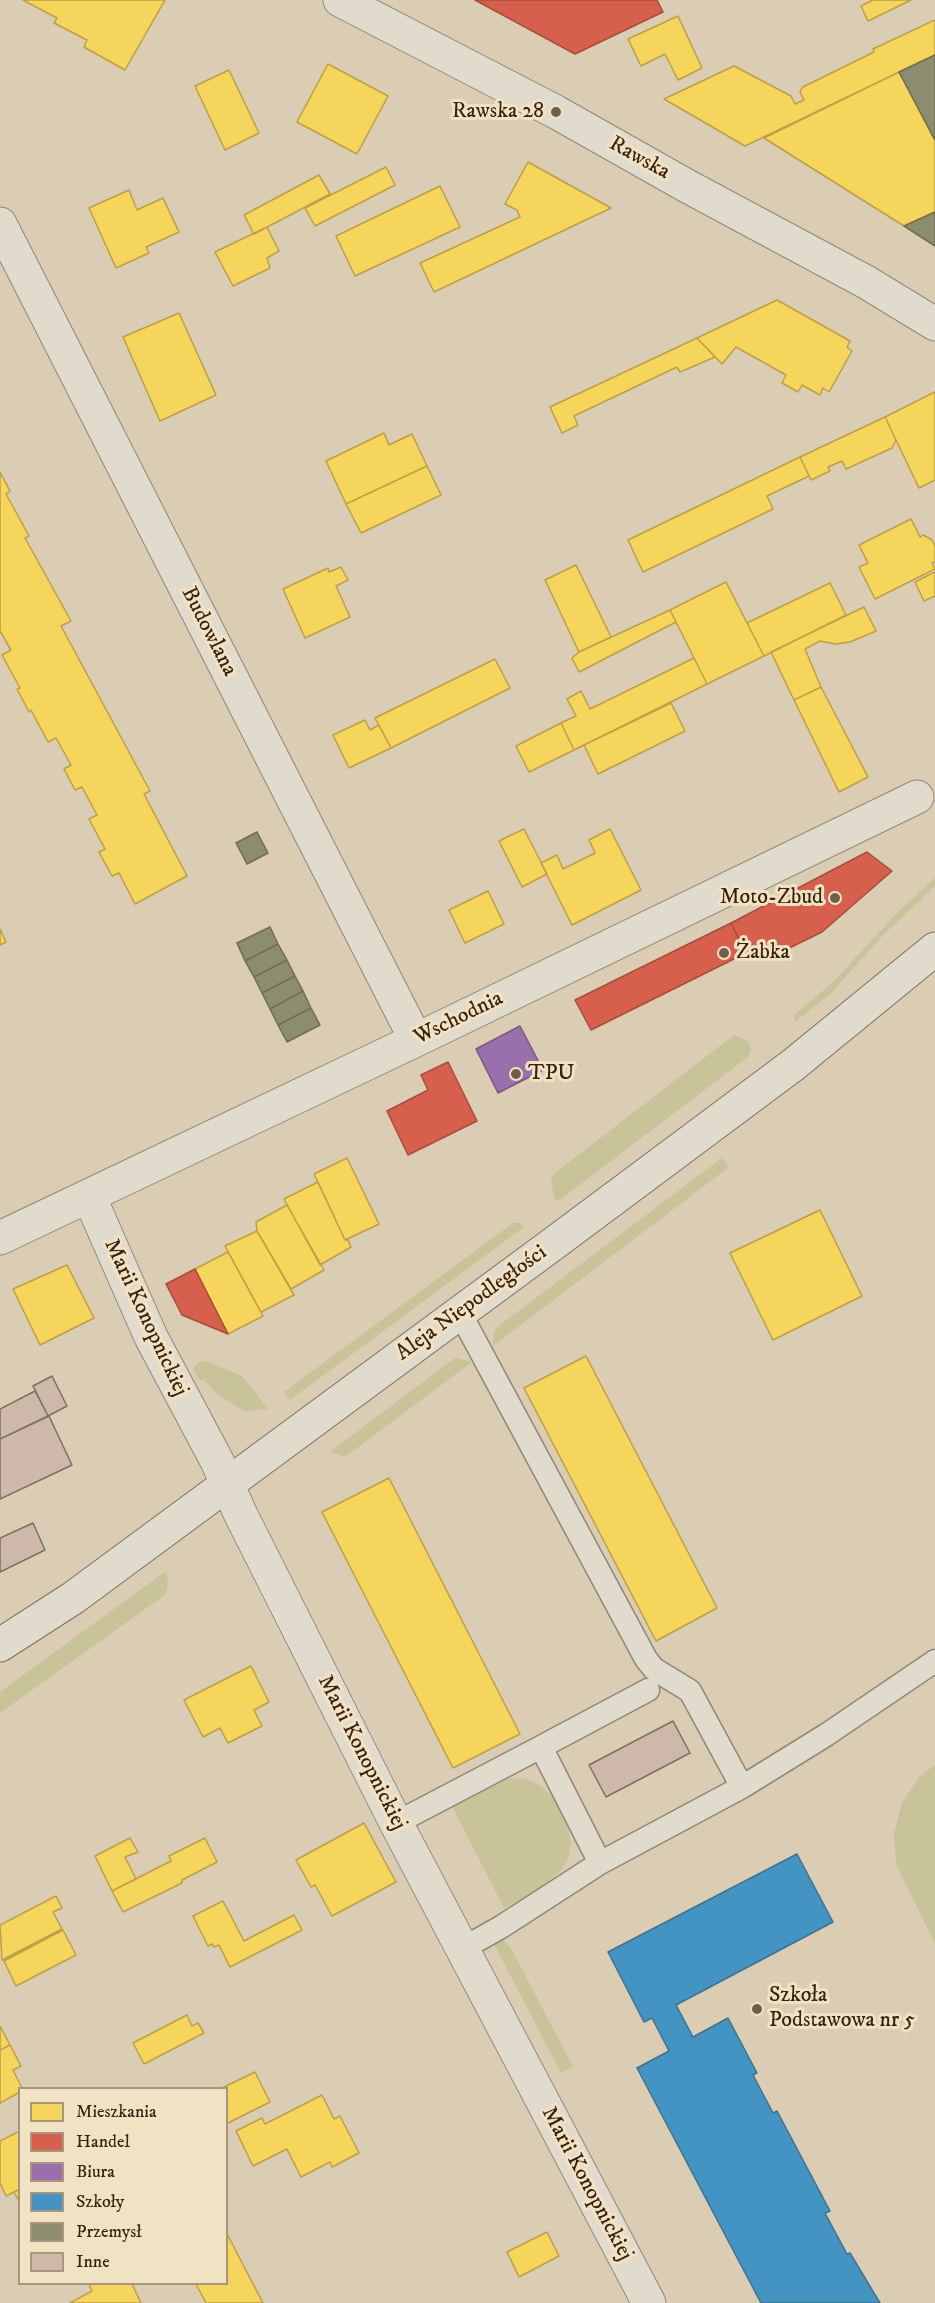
<!DOCTYPE html>
<meta charset="utf-8">
<style>
body{margin:0}
#map{position:relative;width:935px;height:2303px;overflow:hidden;background:#dacdb3;font-family:"IM FELL DW Pica",serif}
canvas{display:block}
.legend{position:absolute;left:18px;top:2087px;width:210px;height:198px;box-sizing:border-box;background:#f1e2c4;border:2px solid #a7957c;margin:0;padding:8px 10px;list-style:none;font-size:18px;color:#392211}
.legend li{display:flex;align-items:center;gap:12px;height:30px}
.legend b{width:30px;border:2px solid #a7957c}
</style>
<div id="map">
<canvas width="935" height="2303"></canvas>
<ul class="legend">
<li><b style="height:16px;background:#f6d55c"></b>Mieszkania</li>
<li><b style="height:16px;background:#d6604d"></b>Handel</li>
<li><b style="height:16px;background:#9970ab"></b>Biura</li>
<li><b style="height:16px;background:#4393c3"></b>Szkoły</li>
<li><b style="height:16px;background:#8c8c6e"></b>Przemysł</li>
<li><b style="height:16px;background:#cdb8a9"></b>Inne</li>
</ul>
</div>
<script>
const g = document.querySelector('canvas').getContext('2d');
g.lineJoin = 'round';
function fill(path, color) { g.fillStyle = color; g.fill(path, 'evenodd'); }
const toPath = rows => new Path2D(rows.map(r => 'M' + r).join(''));
function trace(path, color, width, dash) { g.strokeStyle = color; g.lineWidth = width; g.lineCap = dash ? 'butt' : 'round'; g.setLineDash(dash || []); g.stroke(path); }
function label(font, color, halo, rows, align = 'center') {
  g.font = font + ' "IM FELL DW Pica",serif'; g.lineWidth = 6; g.setLineDash([]); g.textBaseline = 'middle'; g.strokeStyle = halo; g.fillStyle = color; for (const [text, x, y, turn = 0] of rows) {
    g.save(); g.translate(x, y); g.rotate((+turn || 0) * Math.PI / 180); g.textAlign = isNaN(turn) ? turn : align; if (halo) g.strokeText(text, 0, 0); g.fillText(text, 0, 0); g.restore();
  }
}
fill(toPath([
 [935,878,935,886,885,933,831,993,795,1022,793,1016,832,983,898,912],
 [734,1035,748,1041,751,1050,748,1057,561,1199,555,1201,551,1181,555,1173],
 [722,1158,729,1167,493,1346,493,1335,496,1328],
 [513,1223,520,1223,524,1227,290,1400,284,1392],
 [455,1358,472,1362,345,1457,330,1452],
 [206,1361,242,1376,268,1409,244,1411,218,1395,204,1380,200,1380,193,1369,199,1362],
 [166,1571,168,1584,166,1594,0,1713,0,1692],
 [935,1765,935,1944,896,1864,894,1833,902,1803,919,1777],
 [512,1778,525,1779,540,1785,554,1798,568,1828,571,1842,568,1858,560,1872,536,1891,504,1908,451,1804,499,1780],
 [501,1937,512,1950,573,2067,561,2073,495,1946]
]), '#c8c399');
const homes = toPath([
 [23,0,165,0,125,70,84,47,87,40,54,23,57,18,23,0],
 [873,0,911,0,868,21,861,6,873,0],
 [678,16,702,68,678,80,665,54,641,66,628,39,678,16],
 [935,20,935,55,745,146,664,99,734,66,791,96,795,104,804,100,800,92,803,87,874,52,873,49,935,20],
 [328,64,388,96,357,154,297,122,328,64],
 [229,70,259,133,225,150,195,86,229,70],
 [899,72,935,141,935,212,904,226,764,138,899,72],
 [528,162,611,208,434,292,420,263,520,217,517,210,505,204,528,162],
 [386,167,395,185,315,226,305,208,386,167],
 [319,175,330,194,254,234,244,215,319,175],
 [440,186,460,227,355,276,336,236,440,186],
 [129,190,137,210,163,198,179,232,146,247,149,253,116,268,89,208,129,190],
 [267,227,279,251,267,258,270,268,233,286,215,252,267,227],
 [777,300,850,341,847,347,852,351,829,392,823,388,820,395,802,385,798,392,782,383,786,375,736,347,722,364,697,338,777,300],
 [179,313,216,395,160,421,123,337,179,313],
 [697,338,715,357,680,372,677,367,574,416,578,425,562,433,550,407,697,338],
 [935,392,935,480,919,488,885,417,935,392],
 [885,417,896,440,892,448,846,469,842,461,828,467,830,471,811,480,800,457,885,417],
 [384,433,389,445,412,434,427,466,346,504,326,461,384,433],
 [800,457,809,476,767,496,773,509,643,572,628,540,800,457],
 [427,466,441,495,361,533,346,504,427,466],
 [0,472,10,491,6,494,29,536,25,538,71,621,61,626,150,791,144,794,187,876,135,904,119,873,112,876,99,852,105,849,89,819,97,815,82,787,75,790,64,769,71,765,56,738,48,742,31,710,29,712,17,689,20,688,2,655,11,650,0,631,0,472],
 [911,519,920,537,923,535,932,540,935,546,935,562,932,563,935,569,875,599,859,567,868,563,859,545,911,519],
 [576,565,611,637,579,652,545,580,576,565],
 [341,567,348,580,336,586,350,617,305,638,283,589,328,568,329,572,341,567],
 [935,572,935,596,924,601,915,582,935,572],
 [726,582,764,656,707,684,670,610,726,582],
 [830,583,846,615,764,656,747,623,830,583],
 [864,607,876,631,850,642,835,644,820,641,805,649,821,687,794,700,771,652,864,607],
 [670,610,676,622,579,672,572,658,579,652,670,610],
 [694,658,707,684,574,750,561,723,576,716,567,699,581,691,590,709,694,658],
 [495,659,510,688,391,748,375,718,495,659],
 [821,687,868,777,839,792,794,700,821,687],
 [671,703,685,731,598,774,584,745,671,703],
 [365,720,370,730,379,725,391,748,349,768,333,735,365,720],
 [561,723,574,750,529,772,516,746,561,723],
 [524,829,547,874,522,887,499,841,524,829],
 [610,829,641,890,572,925,541,863,557,855,563,869,595,853,589,840,610,829],
 [488,891,504,924,465,943,449,910,488,891],
 [0,929,6,942,0,945,0,929],
 [347,1158,379,1224,345,1240,314,1174,347,1158],
 [318,1182,345,1240,348,1240,351,1247,320,1265,284,1199,318,1182],
 [287,1205,324,1270,291,1289,257,1231,256,1222,287,1205],
 [820,1210,862,1296,773,1340,730,1253,820,1210],
 [257,1231,294,1295,261,1312,225,1246,257,1231],
 [228,1252,263,1316,228,1334,195,1269,228,1252],
 [67,1265,94,1318,40,1345,13,1289,67,1265],
 [586,1356,717,1608,656,1641,524,1388,586,1356],
 [389,1478,520,1734,453,1768,322,1512,389,1478],
 [251,1666,269,1702,254,1710,262,1726,228,1743,220,1728,203,1737,184,1700,251,1666],
 [364,1823,396,1882,332,1916,315,1885,311,1887,296,1860,364,1823],
 [130,1838,138,1852,125,1857,136,1879,112,1891,95,1856,130,1838],
 [205,1838,217,1862,182,1880,182,1883,123,1912,112,1891,171,1861,169,1856,205,1838],
 [56,1896,62,1908,53,1912,62,1929,2,1960,0,1925,56,1896],
 [223,1901,244,1941,294,1915,302,1930,230,1967,219,1945,214,1947,212,1944,208,1946,193,1916,223,1901],
 [63,1930,76,1955,16,1986,4,1961,63,1930],
 [187,2015,192,2026,198,2023,204,2033,144,2064,133,2043,187,2015],
 [0,2026,10,2045,0,2050,0,2026],
 [10,2045,21,2066,13,2070,22,2088,20,2088,20,2092,0,2103,0,2050,10,2045],
 [255,2072,270,2102,226,2124,226,2088,222,2088,255,2072],
 [322,2095,334,2119,340,2116,359,2153,332,2167,330,2162,301,2177,287,2149,253,2166,236,2131,262,2118,265,2124,322,2095],
 [20,2131,20,2189,6,2196,0,2183,0,2141,20,2131],
 [20,2189,20,2203,14,2192,20,2189],
 [226,2232,263,2303,206,2303,196,2284,226,2284,226,2232],
 [547,2232,559,2256,519,2277,507,2252,547,2232],
 [89,2284,132,2284,141,2303,70,2303,92,2291,89,2284]
]);
fill(homes, '#f6d55c');
trace(homes, '#bd9f46', 1.5);
const shops = toPath([
 [475,0,657,0,663,12,575,54,475,0],
 [867,852,892,871,822,932,767,959,746,953,731,923,867,852],
 [731,923,746,953,591,1030,575,1000,731,923],
 [448,1062,477,1121,408,1155,387,1111,428,1090,421,1075,448,1062],
 [195,1269,228,1334,182,1315,166,1284,195,1269]
]);
fill(shops, '#d6604d');
trace(shops, '#a74d3b', 1.5);
const offices = toPath([
 [520,1026,543,1070,498,1093,476,1049,520,1026]
]);
fill(offices, '#9970ab');
trace(offices, '#7c597d', 1.5);
const schools = toPath([
 [797,1854,833,1922,676,2005,693,2037,728,2018,757,2073,753,2075,773,2113,777,2111,830,2211,825,2213,847,2254,850,2253,880,2303,761,2303,637,2068,669,2051,652,2018,644,2022,608,1952,797,1854]
]);
fill(schools, '#4393c3');
trace(schools, '#40718e', 1.5);
const industry = toPath([
 [935,55,935,140,899,72,935,55],
 [935,212,935,246,904,226,935,212],
 [257,832,268,853,247,864,236,843,257,832],
 [270,927,278,944,245,961,237,943,270,927],
 [278,944,287,960,254,977,245,961,278,944],
 [287,960,295,976,262,993,254,977,287,960],
 [295,976,303,991,270,1009,262,993,295,976],
 [303,991,311,1008,278,1025,270,1009,303,991],
 [311,1008,320,1025,287,1042,278,1025,311,1008]
]);
fill(industry, '#8c8c6e');
trace(industry, '#736c52', 1.5);
const building = toPath([
 [52,1376,67,1406,48,1416,33,1386,52,1376],
 [35,1391,48,1416,0,1439,0,1409,35,1391],
 [49,1416,72,1465,0,1499,0,1439,49,1416],
 [33,1523,45,1550,0,1572,0,1538,33,1523],
 [673,1721,690,1753,606,1797,589,1765,673,1721]
]);
fill(building, '#cdb8a9');
trace(building, '#7a7061', 1.5);
const service = toPath([
 [460,1313,646,1659,654,1669,690,1691,742,1787],
 [396,1823,541,1747],
 [600,1863,541,1747,648,1690],
 [462,1949,501,1927,600,1863,742,1787,826,1735,935,1661]
]);
const minor = toPath([
 [0,224,416,1040],
 [89,1196,151,1337,217,1461,240,1513,396,1823,649,2303],
 [0,1238,416,1040,917,797]
]);
const tertiary = toPath([
 [340,0,556,112,687,186,866,282,935,324]
]);
const secondary = toPath([
 [0,1645,73,1598,557,1241,793,1065,935,949]
]);
trace(service, '#918776', 25);
trace(minor, '#918776', 35);
trace(tertiary, '#918776', 35);
trace(secondary, '#7a7061', 35);
trace(service, '#e1dbce', 22);
trace(minor, '#e1dbce', 33);
trace(tertiary, '#e1dbce', 33);
trace(secondary, '#e1dbce', 33);
for (const [x, y, r, color] of [
 [556,112,6,"#715e4a"],
 [835,898,6,"#715e4a"],
 [724,953,6,"#715e4a"],
 [516,1074,6,"#715e4a"],
 [757,2009,6,"#715e4a"]
]) { const dot = new Path2D(); dot.arc(x, y, r, 0, 2 * Math.PI); g.fillStyle = color; g.fill(dot); trace(dot, '#f1e2c4', 2); }
label('22px', '#392211', '#f1e2c4', [
 ["Rawska 28",544,112,"right"],
 ["Moto-Zbud",823,898,"right"],
 ["Żabka",736,953],
 ["TPU",528,1074],
 ["Szkoła",769,1996],
 ["Podstawowa nr 5",769,2021]
], 'left');
label('22px', '#392211', '#f1e2c4', [
 ["Rawska",639,159,29],
 ["Budowlana",208,632,63],
 ["Wschodnia",459,1019,-26],
 ["Aleja Niepodległości",472,1304,-36],
 ["Marii Konopnickiej",145,1318,65],
 ["Marii Konopnickiej",361,1753,63],
 ["Marii Konopnickiej",586,2184,62]
]);
</script>
